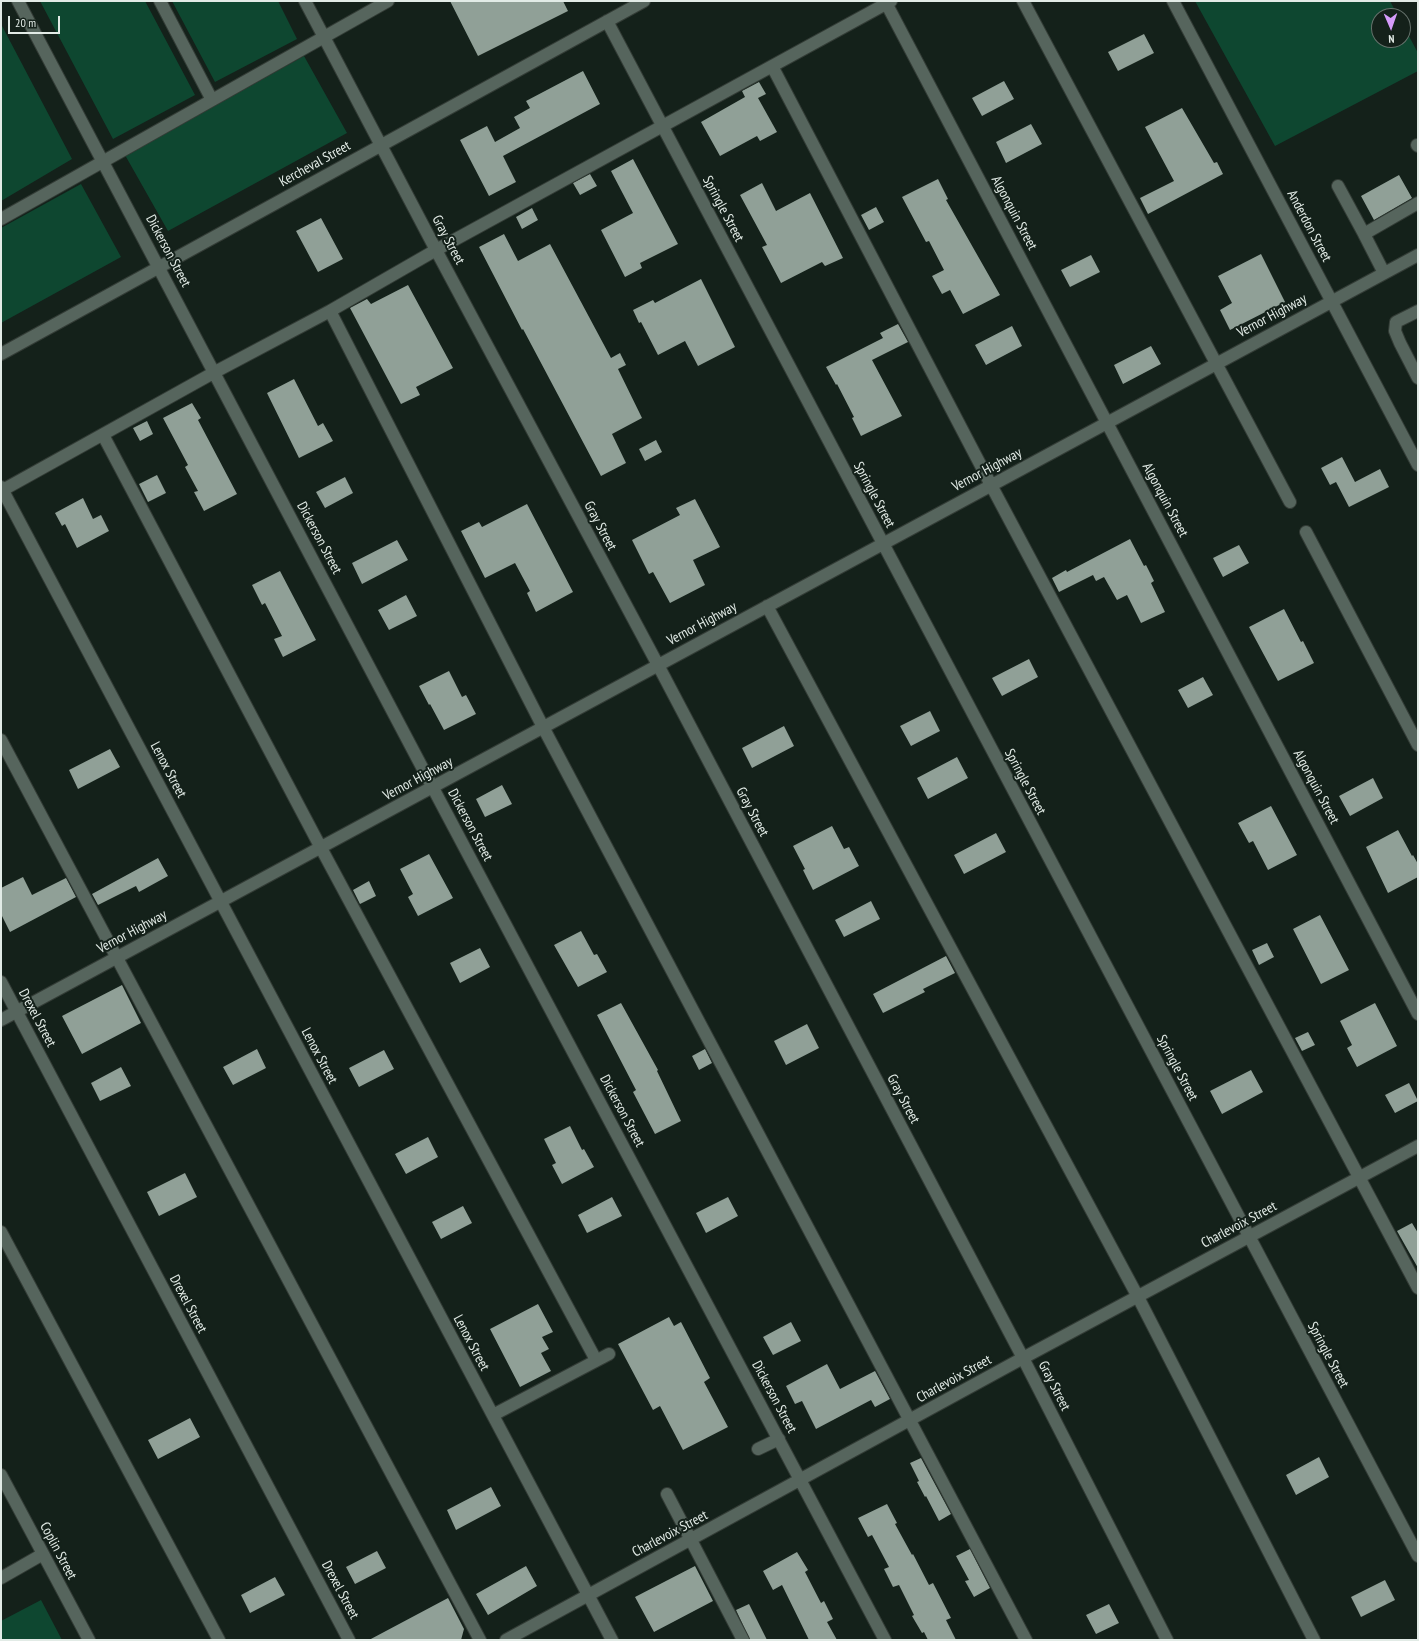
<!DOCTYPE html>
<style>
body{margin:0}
#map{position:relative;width:1419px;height:1641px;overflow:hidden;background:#14211a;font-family:"PT Sans Narrow",sans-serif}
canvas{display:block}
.frame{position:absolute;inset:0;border:2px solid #e2ebe6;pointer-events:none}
.north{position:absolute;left:1371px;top:8px;width:40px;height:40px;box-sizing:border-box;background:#14211a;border:1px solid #66726c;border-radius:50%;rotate:178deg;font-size:11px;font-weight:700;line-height:16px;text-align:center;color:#e2ebe6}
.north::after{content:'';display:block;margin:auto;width:14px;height:18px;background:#d59bfa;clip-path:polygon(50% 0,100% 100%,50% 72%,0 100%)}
.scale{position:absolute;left:8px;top:16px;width:52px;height:18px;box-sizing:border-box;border:2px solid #e2ebe6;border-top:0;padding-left:5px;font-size:12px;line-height:14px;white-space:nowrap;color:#e2ebe6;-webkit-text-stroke:3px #14211a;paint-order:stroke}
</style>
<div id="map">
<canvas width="1419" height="1641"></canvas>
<div class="frame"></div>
<div class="north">N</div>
<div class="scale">20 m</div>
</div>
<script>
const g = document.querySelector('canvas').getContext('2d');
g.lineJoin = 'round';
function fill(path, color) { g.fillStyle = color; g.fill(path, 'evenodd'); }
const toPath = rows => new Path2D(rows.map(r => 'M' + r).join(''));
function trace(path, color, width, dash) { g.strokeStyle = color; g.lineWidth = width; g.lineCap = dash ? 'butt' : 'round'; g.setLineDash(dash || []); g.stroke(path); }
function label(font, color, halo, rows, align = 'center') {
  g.font = font + ' "PT Sans Narrow",sans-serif'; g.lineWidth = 4; g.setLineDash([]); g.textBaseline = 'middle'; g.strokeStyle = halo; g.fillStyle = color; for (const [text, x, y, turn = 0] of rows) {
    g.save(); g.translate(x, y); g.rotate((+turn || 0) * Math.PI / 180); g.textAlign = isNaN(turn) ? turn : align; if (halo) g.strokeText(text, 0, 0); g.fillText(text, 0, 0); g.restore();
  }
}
fill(toPath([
 [40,1,145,1,195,95,113,139],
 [172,1,278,1,297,39,215,82],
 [1195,1,1390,1,1398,16,1379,16,1379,40,1403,40,1403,25,1418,53,1418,71,1275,146],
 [1,24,72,159,1,201],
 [304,56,347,133,168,231,125,155],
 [81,184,121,257,1,323,1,228],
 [41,1600,62,1640,1,1640,1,1621]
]), '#0e4730');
fill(toPath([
 [450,1,563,1,568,11,478,56],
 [1144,34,1154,53,1118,71,1108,52],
 [583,71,600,104,503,156,516,182,489,196,460,140,487,126,495,142,520,128,514,117,530,108,526,101],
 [1004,81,1014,99,982,116,972,98],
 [759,82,766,94,758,98,777,132,760,141,757,136,720,156,701,122,745,97,742,91],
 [1182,108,1214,163,1217,162,1223,174,1148,214,1140,198,1174,181,1145,127],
 [1031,124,1042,144,1006,163,996,142],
 [633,159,678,244,640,263,642,268,625,277,601,230,633,213,611,171],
 [590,174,597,186,580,195,573,183],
 [1399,175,1412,198,1374,220,1361,196],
 [938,179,948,199,946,200,1000,295,963,314,950,290,942,294,932,276,944,270,929,241,926,242,902,197],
 [762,183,776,211,810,193,843,258,825,266,822,262,781,283,762,247,767,245,740,195],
 [876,207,884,222,869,230,861,215],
 [532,208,538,220,522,229,516,217],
 [321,218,343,259,318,272,296,231],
 [504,234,518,261,550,244,611,358,620,353,626,365,618,369,642,418,612,434,626,463,601,476,523,329,522,330,479,247],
 [1261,254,1285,302,1230,330,1220,310,1232,303,1218,276],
 [1091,255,1100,272,1070,287,1061,270],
 [701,279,735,347,698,366,685,341,658,355,641,322,639,323,633,310,653,300,655,303],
 [408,285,453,368,416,387,420,395,401,404,350,308,367,299,371,304],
 [898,324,908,342,872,360,902,416,861,436,852,418,854,417,837,384,836,385,826,367,883,338,880,333],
 [1012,326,1022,346,986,365,975,345],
 [1151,346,1161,364,1123,384,1114,365],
 [294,379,318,426,323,423,333,441,299,458,267,393],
 [192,403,201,418,198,420,237,494,204,511,194,492,198,491,185,467,188,465,163,418],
 [147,421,153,434,140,441,133,428],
 [656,440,662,452,645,461,639,449],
 [1342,457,1355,482,1380,469,1389,487,1349,507,1336,482,1330,485,1321,468],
 [157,475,166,493,148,502,139,484],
 [345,477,353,493,325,508,316,492],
 [83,498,93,519,101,515,109,531,77,548,65,524,62,526,55,513],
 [695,499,720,547,693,560,705,585,670,603,653,572,649,574,632,540,680,515,676,508],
 [527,504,573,592,536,612,527,593,530,591,515,563,485,578,461,531,479,522,482,527],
 [1130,539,1144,566,1146,565,1154,581,1151,583,1165,612,1141,623,1127,595,1117,600,1104,577,1096,581,1093,575,1059,592,1052,578,1066,570,1067,572],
 [397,540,408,560,362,584,352,563],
 [1239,545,1249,563,1223,577,1213,558],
 [280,571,316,640,283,657,274,639,282,636,265,603,262,605,252,585],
 [406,595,417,616,389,630,378,610],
 [1284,609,1301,642,1303,641,1314,663,1278,681,1249,627],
 [1029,659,1038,677,1002,696,992,678],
 [449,671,462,697,466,695,476,714,444,730,430,704,429,705,419,686],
 [1203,677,1213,695,1188,708,1178,690],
 [930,711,940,731,911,746,900,726],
 [784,726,794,746,752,768,742,748],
 [110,749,120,767,78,789,69,770],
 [957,757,968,778,928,799,917,778],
 [1373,778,1383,798,1350,816,1339,796],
 [502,785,512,804,485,817,476,799],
 [1271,806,1297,855,1268,870,1253,841,1249,843,1238,823],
 [832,826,844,849,849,847,859,866,813,890,803,870,805,869,793,846],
 [1398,830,1412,856,1413,855,1418,864,1418,877,1388,893,1366,847],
 [996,833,1006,852,964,874,954,855],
 [429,854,453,898,418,916,408,897,413,894,400,869],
 [158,858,168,876,139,892,136,886,98,905,92,894],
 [23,877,32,895,66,878,76,897,10,932,1,914,1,888],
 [369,881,376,896,360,904,353,890],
 [871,901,880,919,844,937,835,920],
 [1320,915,1349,970,1321,984,1293,929],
 [581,931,594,955,597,954,607,972,578,987,554,945],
 [1267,943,1274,957,1259,965,1252,950],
 [480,948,490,967,460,983,450,963],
 [946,956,955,973,923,989,925,992,883,1013,873,994],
 [122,985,141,1023,82,1054,62,1016],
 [621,1003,658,1070,657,1071,681,1121,655,1134,633,1092,636,1090,597,1015],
 [1375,1003,1397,1046,1357,1067,1347,1048,1352,1045,1340,1021],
 [807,1024,819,1048,786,1065,774,1041],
 [1308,1032,1315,1045,1302,1051,1295,1038],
 [257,1049,266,1068,233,1085,223,1067],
 [705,1049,712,1063,699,1070,692,1056],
 [384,1050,394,1069,359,1087,349,1068],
 [121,1067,131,1086,100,1101,91,1083],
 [1251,1070,1263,1092,1222,1114,1210,1091],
 [1409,1083,1418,1101,1395,1113,1385,1095],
 [570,1126,582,1150,584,1149,594,1167,562,1184,552,1165,556,1163,544,1139],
 [428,1137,438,1157,406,1174,395,1154],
 [185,1173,197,1197,159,1216,147,1192],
 [612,1197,622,1216,587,1233,578,1215],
 [728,1197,738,1216,706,1233,696,1213],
 [463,1206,472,1223,441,1239,432,1222],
 [1412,1223,1418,1233,1418,1268,1397,1231],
 [538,1304,553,1332,542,1337,549,1349,541,1353,551,1371,520,1387,490,1329],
 [669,1317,674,1326,681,1322,710,1378,704,1382,728,1427,683,1450,660,1406,653,1410,618,1344],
 [791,1322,801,1341,773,1355,763,1337],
 [827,1364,840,1389,875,1371,890,1399,875,1407,871,1400,816,1429,802,1401,795,1404,786,1386],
 [190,1418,200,1437,158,1459,148,1440],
 [1319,1457,1329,1477,1296,1495,1286,1475],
 [921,1458,951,1514,939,1521,926,1496,925,1497,917,1482,919,1481,910,1463],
 [491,1487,501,1506,456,1530,447,1510],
 [887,1504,897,1523,895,1524,912,1555,913,1554,929,1585,933,1583,951,1618,946,1620,956,1640,928,1640,924,1632,922,1633,912,1616,914,1615,899,1585,893,1587,884,1569,889,1567,872,1535,868,1537,858,1518],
 [970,1549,990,1588,974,1597,965,1581,969,1580,956,1556],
 [377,1551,386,1568,355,1584,346,1567],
 [797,1552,808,1570,805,1572,821,1603,824,1601,833,1619,827,1622,837,1640,809,1640,782,1585,773,1590,763,1571],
 [526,1566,537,1586,488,1615,476,1594],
 [695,1566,713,1601,654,1632,635,1597],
 [275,1577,285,1595,250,1613,241,1595],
 [1385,1580,1395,1600,1361,1617,1351,1597],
 [448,1598,464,1629,461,1640,369,1640],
 [749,1604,767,1640,750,1640,736,1610],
 [1109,1604,1119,1623,1096,1634,1086,1615]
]), '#90a097');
const minor = toPath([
 [18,1,433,788,885,1640],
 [160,1,212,100],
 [305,1,436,250,658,665,1023,1358,1167,1640],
 [885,1,1418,1014],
 [1023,1,1290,502],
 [1173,1,1418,465],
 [607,21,1418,1556],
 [772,66,991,485,1418,1288],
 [1417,145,1418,146],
 [1338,186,1364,234],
 [1,219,388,1],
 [1384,273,1364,234,1418,203],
 [330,311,543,727,1026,1640],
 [1418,311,1396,322,1395,331,1400,343,1418,378],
 [1,354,644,1],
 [103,435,321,848,596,1360],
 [1,487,612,1640],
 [1,491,215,372,330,311,436,250,891,1],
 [1306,532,1418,745],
 [767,606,1138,1297,1314,1640],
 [1,740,480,1640],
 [1,982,349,1640],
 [1,1020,1418,255],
 [1,1232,219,1640],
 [493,1415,609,1354],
 [758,1449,779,1439],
 [1,1475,89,1640],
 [667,1494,743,1640],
 [1,1578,43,1554],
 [506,1640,1023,1358,1418,1146]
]);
trace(minor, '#333c36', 14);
trace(minor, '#56655d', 12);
label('14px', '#e2ebe6', '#14211a', [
 ["Kercheval Street",315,164,-29],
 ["Springle Street",723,209,62],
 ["Algonquin Street",1014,213,62],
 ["Anderdon Street",1309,226,62],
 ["Gray Street",448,240,62],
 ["Dickerson Street",168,251,62],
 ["Vernor Highway",1272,316,-28],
 ["Vernor Highway",987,470,-28],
 ["Springle Street",874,495,62],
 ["Algonquin Street",1165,500,62],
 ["Gray Street",600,526,62],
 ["Dickerson Street",319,538,62],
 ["Vernor Highway",702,624,-28],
 ["Lenox Street",168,770,62],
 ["Vernor Highway",418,779,-28],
 ["Springle Street",1025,782,62],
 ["Algonquin Street",1316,787,62],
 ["Gray Street",752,812,62],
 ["Dickerson Street",470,825,62],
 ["Vernor Highway",132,932,-28],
 ["Drexel Street",37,1018,62],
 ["Lenox Street",319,1056,62],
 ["Springle Street",1177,1068,62],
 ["Gray Street",903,1099,62],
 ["Dickerson Street",622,1111,62],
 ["Charlevoix Street",1239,1225,-28],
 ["Drexel Street",188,1304,62],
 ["Lenox Street",471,1343,62],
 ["Springle Street",1328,1355,62],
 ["Charlevoix Street",954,1379,-29],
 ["Gray Street",1054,1386,63],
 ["Dickerson Street",774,1397,62],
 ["Charlevoix Street",670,1534,-28],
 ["Coplin Street",58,1551,62],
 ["Drexel Street",340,1590,62]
]);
</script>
